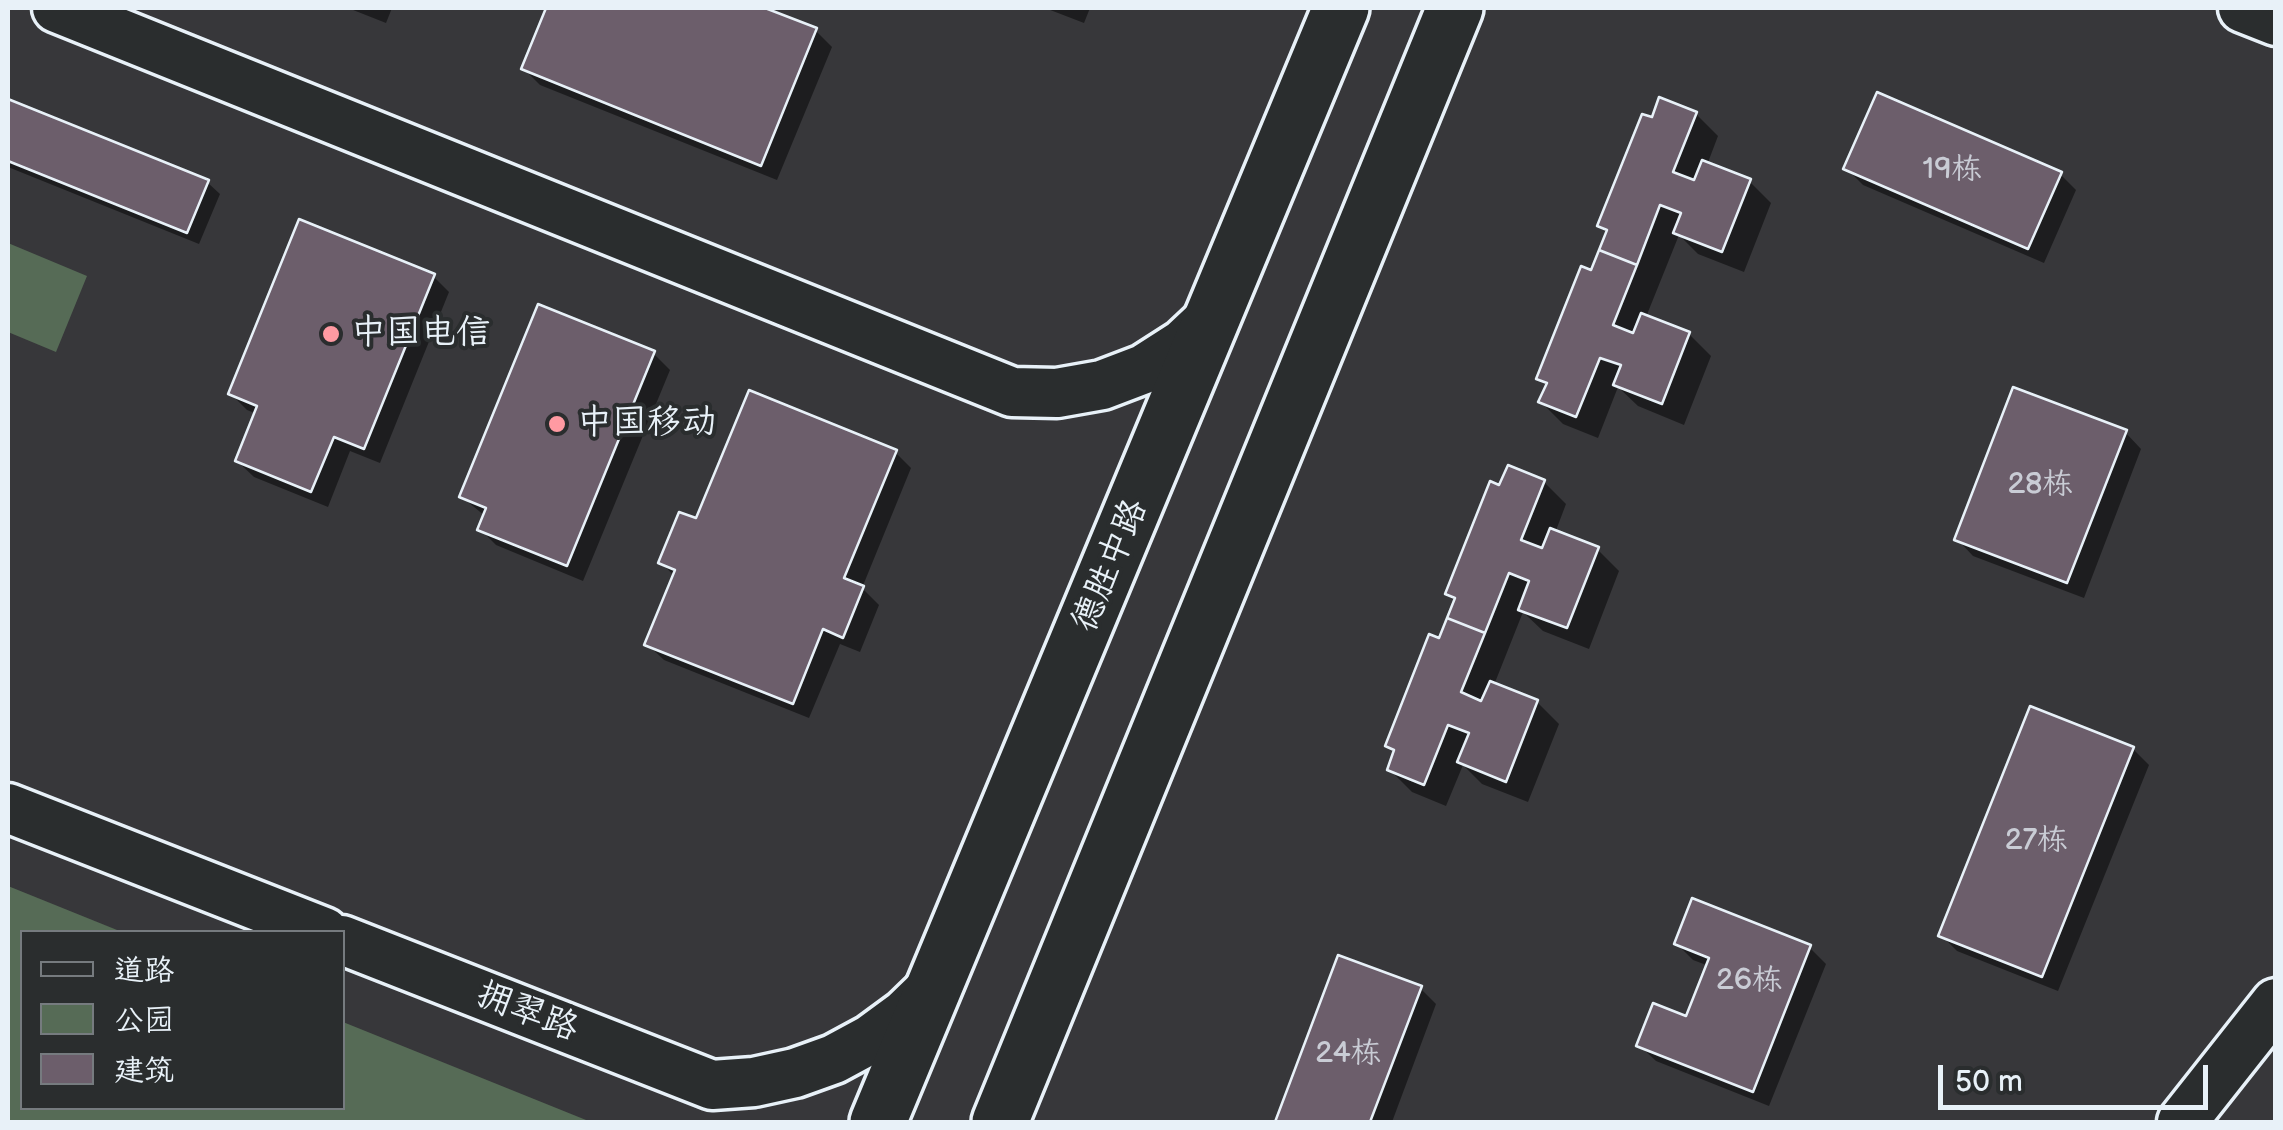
<!DOCTYPE html>
<meta charset="utf-8">
<style>
body{margin:0}
#map{position:relative;width:2283px;height:1130px;overflow:hidden;background:#37373a;font-family:"Balsamiq Sans","LXGW WenKai TC",sans-serif}
canvas{display:block}
.frame{position:absolute;inset:0;border:10px solid #e8f1f8;pointer-events:none}
.legend{position:absolute;left:20px;top:930px;width:325px;height:180px;box-sizing:border-box;background:#2a2d2e;border:2px solid #767b7f;margin:0;padding:12px 18px;list-style:none;font-size:30px;color:#e8f1f8}
.legend li{display:flex;align-items:center;gap:20px;height:50px}
.legend b{width:50px;border:2px solid #767b7f}
.scale{position:absolute;left:1938px;top:1065px;width:270px;height:45px;box-sizing:border-box;border:5px solid #e8f1f8;border-top:0;padding-left:12px;font-size:30px;line-height:35px;white-space:nowrap;color:#e8f1f8;-webkit-text-stroke:8px #2a2d2e;paint-order:stroke}
</style>
<div id="map">
<canvas width="2283" height="1130"></canvas>
<div class="frame"></div>
<ul class="legend">
<li><b style="height:12px;background:#2a2d2e"></b>道路</li>
<li><b style="height:28px;background:#566b56"></b>公园</li>
<li><b style="height:28px;background:#6c5e6b"></b>建筑</li>
</ul>
<div class="scale">50 m</div>
</div>
<script>
const g = document.querySelector('canvas').getContext('2d');
g.lineJoin = 'round';
function fill(path, color) { g.fillStyle = color; g.fill(path, 'evenodd'); }
const toPath = rows => new Path2D(rows.map(r => 'M' + r).join(''));
function trace(path, color, width, dash) { g.strokeStyle = color; g.lineWidth = width; g.lineCap = dash ? 'butt' : 'round'; g.setLineDash(dash || []); g.stroke(path); }
function label(font, color, halo, rows, align = 'center') {
  g.font = font + ' "Balsamiq Sans","LXGW WenKai TC",sans-serif'; g.lineWidth = 8; g.setLineDash([]); g.textBaseline = 'middle'; g.strokeStyle = halo; g.fillStyle = color; for (const [text, x, y, turn = 0] of rows) {
    g.save(); g.translate(x, y); g.rotate((+turn || 0) * Math.PI / 180); g.textAlign = isNaN(turn) ? turn : align; if (halo) g.strokeText(text, 0, 0); g.fillText(text, 0, 0); g.restore();
  }
}
fill(toPath([
 [8,243,87,276,56,352,8,332],
 [8,886,122,932,22,932,22,1108,342,1108,343,1022,591,1122,8,1122]
]), '#566b56');
fill(toPath([
 [348,8,392,8,386,23],
 [549,8,759,8,815,30,832,47,777,180,540,85,524,69],
 [1045,8,1090,8,1084,23],
 [8,102,207,182,220,194,199,244,8,167],
 [1696,114,1718,136,1707,165,1749,181,1771,203,1744,272,1698,254,1679,235,1646,317,1689,334,1711,356,1684,425,1638,406,1618,387,1598,438,1563,424,1541,402,1548,386,1539,378,1592,273,1608,234,1600,225,1653,121],
 [1846,168,2060,174,2076,190,2044,263,1863,185],
 [433,276,449,292,380,463,350,451,328,507,254,477,237,461,257,414,247,410,231,394],
 [653,353,670,370,583,581,496,545,480,529,485,516,462,497],
 [2125,432,2141,449,2084,598,1973,556,1957,539],
 [895,452,911,468,862,588,879,605,860,652,840,644,809,718,664,660,647,644,675,577,661,562,698,522],
 [1544,482,1566,504,1555,533,1597,549,1619,571,1589,649,1543,631,1523,612,1494,685,1537,702,1559,724,1528,802,1482,784,1463,765,1446,806,1412,792,1390,770,1396,754,1388,746,1441,641,1456,601,1448,593,1501,488],
 [2133,749,2149,765,2058,991,1957,951,1941,935],
 [1677,944,1810,948,1826,964,1769,1106,1656,1061,1639,1045,1687,1020,1709,966,1693,960],
 [1339,958,1420,988,1436,1004,1392,1122,1277,1122]
]), '#0007');
const building = toPath([
 [546,8,765,8,817,28,761,166,521,69,546,8],
 [1877,92,2062,172,2028,249,1843,169,1877,92],
 [1659,97,1697,112,1673,172,1694,180,1702,160,1751,179,1722,252,1673,233,1681,213,1660,205,1637,265,1599,250,1607,230,1597,226,1642,114,1652,117,1659,97],
 [8,99,209,180,187,233,8,161,8,99],
 [299,219,435,274,364,449,334,437,311,492,235,461,257,406,228,394,299,219],
 [1599,250,1637,265,1613,325,1633,333,1641,313,1690,332,1662,404,1613,385,1621,365,1600,358,1576,417,1538,402,1547,383,1536,379,1581,266,1591,270,1599,250],
 [538,304,655,351,567,566,477,530,486,508,459,497,538,304],
 [2013,387,2127,430,2067,583,1954,540,2013,387],
 [749,390,897,450,844,578,864,586,843,638,823,629,793,704,644,645,675,570,658,563,679,512,696,518,749,390],
 [1508,465,1545,480,1521,540,1542,548,1550,528,1599,547,1567,628,1518,610,1529,581,1509,573,1485,633,1447,618,1455,598,1445,594,1490,481,1499,485,1508,465],
 [1447,618,1485,633,1461,692,1481,701,1490,681,1538,700,1506,782,1457,762,1469,733,1448,725,1424,785,1387,770,1394,750,1385,746,1429,634,1439,638,1447,618],
 [2030,706,2134,747,2042,977,1938,936,2030,706],
 [1692,898,1811,945,1753,1092,1636,1046,1653,1003,1686,1016,1709,958,1674,944,1692,898],
 [1338,955,1422,986,1370,1122,1275,1122,1338,955]
]);
fill(building, '#6c5e6b');
trace(building, '#e8f1f8', 2.5);
const minor = toPath([
 [57,8,1012,392,1057,393,1102,385,1144,369,1183,344,1216,313],
 [2243,8,2276,21],
 [8,808,324,932],
 [342,940,712,1085,754,1082,795,1073,834,1059,871,1039,905,1014,935,985],
 [2182,1122,2276,1003]
]);
const major = toPath([
 [878,1122,1341,8],
 [1000,1122,1455,8]
]);
trace(minor, '#e8f1f8', 55);
trace(major, '#e8f1f8', 62);
trace(minor, '#2a2d2e', 48);
trace(major, '#2a2d2e', 55);
for (const [x, y, r, color] of [
 [331,334,10,"#ff9aa2"],
 [557,424,10,"#ff9aa2"]
]) { const dot = new Path2D(); dot.arc(x, y, r, 0, 2 * Math.PI); g.fillStyle = color; g.fill(dot); trace(dot, '#2a2d2e', 4); }
label('30px', '#c9ccd5', null, [
 ["19栋",1952,170],
 ["28栋",2040,485],
 ["27栋",2036,841],
 ["26栋",1749,981],
 ["24栋",1348,1054]
]);
label('35px', '#e8f1f8', '#2a2d2e', [
 ["中国电信",351,334],
 ["中国移动",577,424]
], 'left');
label('35px', '#e8f1f8', '#2a2d2e', [
 ["德胜中路",1111,566,-67],
 ["拥翠路",527,1013,21]
]);
</script>
